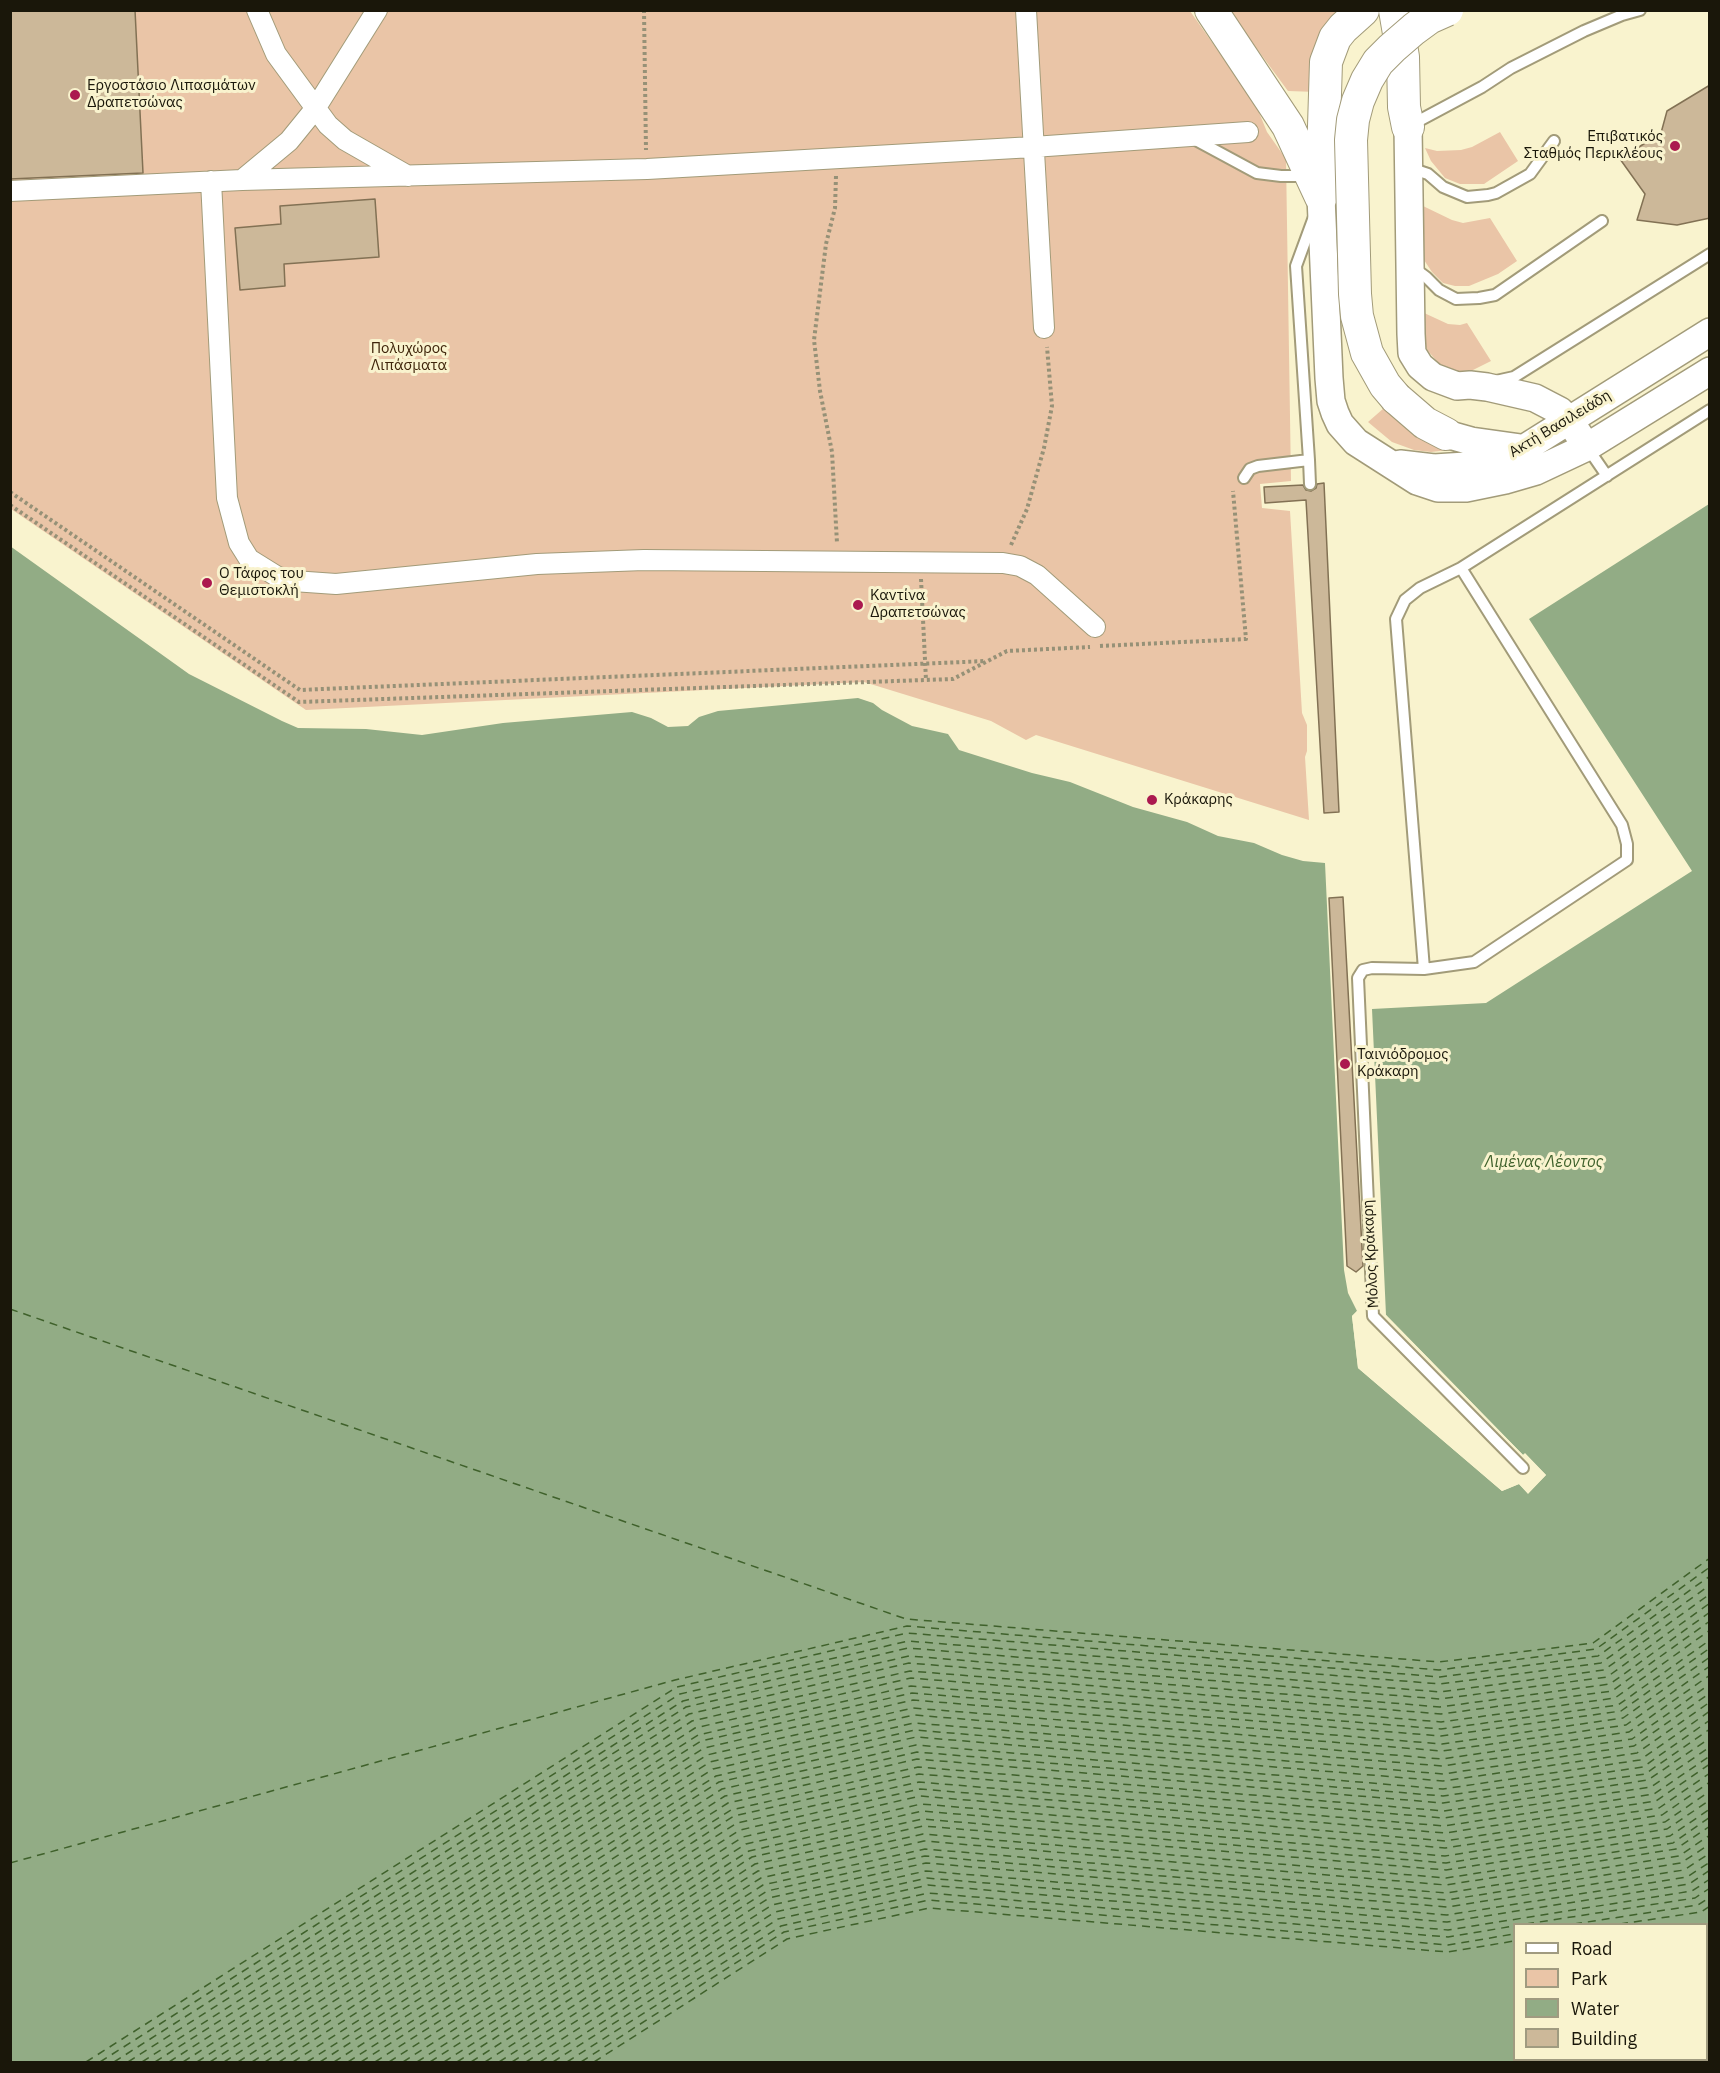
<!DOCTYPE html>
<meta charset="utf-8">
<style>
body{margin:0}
#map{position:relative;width:1720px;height:2073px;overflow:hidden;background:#f9f3ce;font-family:"IBM Plex Sans",sans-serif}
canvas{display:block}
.frame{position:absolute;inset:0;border:12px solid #1a170a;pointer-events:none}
.legend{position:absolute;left:1513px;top:1923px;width:195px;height:138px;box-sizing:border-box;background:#f9f3ce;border:2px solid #a09b80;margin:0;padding:8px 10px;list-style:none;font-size:18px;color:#1a170a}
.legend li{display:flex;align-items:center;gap:12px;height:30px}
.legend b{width:30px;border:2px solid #a09b80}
</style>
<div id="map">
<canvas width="1720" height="2073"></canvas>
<div class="frame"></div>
<ul class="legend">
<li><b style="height:8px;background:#fff"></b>Road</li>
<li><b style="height:16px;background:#eac5a7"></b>Park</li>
<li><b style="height:16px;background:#92ac85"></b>Water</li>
<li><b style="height:16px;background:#ccb899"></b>Building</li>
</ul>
</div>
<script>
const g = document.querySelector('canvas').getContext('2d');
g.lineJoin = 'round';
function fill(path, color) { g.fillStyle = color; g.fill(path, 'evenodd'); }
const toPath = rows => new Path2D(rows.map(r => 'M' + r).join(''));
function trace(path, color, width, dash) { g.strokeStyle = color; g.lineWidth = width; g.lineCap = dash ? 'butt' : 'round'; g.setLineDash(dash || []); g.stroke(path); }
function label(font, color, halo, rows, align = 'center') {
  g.font = font + ' "IBM Plex Sans",sans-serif'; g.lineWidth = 6; g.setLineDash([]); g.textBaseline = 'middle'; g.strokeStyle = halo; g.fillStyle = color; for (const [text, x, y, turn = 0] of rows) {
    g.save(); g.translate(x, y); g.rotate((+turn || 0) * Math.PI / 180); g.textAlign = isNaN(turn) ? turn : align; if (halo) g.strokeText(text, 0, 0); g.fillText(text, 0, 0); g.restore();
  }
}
fill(toPath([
 [10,11,1190,11,1256,105,1267,132,1286,159,1291,481,1260,484,1262,508,1290,511,1302,713,1307,725,1307,751,1305,757,1309,820,1036,735,1026,740,991,721,864,682,306,710,11,509],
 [1229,11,1344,11,1317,92,1288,91],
 [1500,132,1518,161,1484,184,1460,184,1445,178,1431,161,1425,148,1437,151,1461,150,1472,147],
 [1423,206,1452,220,1463,223,1490,218,1517,261,1498,274,1469,286,1455,286,1443,283,1432,272,1422,257],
 [1422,312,1448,324,1460,325,1467,323,1491,361,1473,370,1463,372,1455,372,1443,368,1428,351,1422,339],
 [1384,408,1408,428,1449,450,1431,452,1414,450,1392,442,1368,422]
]), '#eac5a7');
fill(toPath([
 [1709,504,1709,2062,11,2062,10,546,189,674,282,721,298,728,366,729,422,735,503,723,632,712,651,718,668,727,688,726,699,717,718,711,858,698,873,703,882,710,912,726,948,734,959,750,1032,773,1070,782,1133,807,1187,822,1218,836,1254,843,1282,855,1303,861,1325,863,1344,1270,1348,1293,1357,1311,1352,1316,1358,1368,1502,1491,1519,1484,1528,1493,1546,1475,1525,1454,1523,1455,1386,1315,1372,1009,1486,1003,1692,871,1529,619],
 [1514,1924,1706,1924,1706,2060,1514,2060]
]), '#92ac85');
fill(toPath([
 [1357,1311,1359,1313,1355,1317,1361,1367,1503,1487,1519,1481,1528,1489,1542,1475,1525,1457,1521,1457,1384,1318,1386,1315,1523,1455,1525,1453,1546,1475,1528,1494,1519,1484,1502,1491,1358,1368,1352,1316]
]), '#f9f3ce');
trace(toPath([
 [10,1309,906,1619,1439,1662,1593,1643,1710,1558],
 [10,1863,675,1680,907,1626,1439,1670,1596,1649,1710,1567],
 [1526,1924,1695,1898,1710,1888],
 [1574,1924,1698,1905,1710,1897],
 [1620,1924,1701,1912,1710,1906],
 [86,2062,677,1687,907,1633,1440,1677,1598,1656,1710,1576],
 [100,2062,680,1694,908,1641,1440,1684,1601,1663,1710,1585],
 [114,2062,683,1701,908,1648,1440,1692,1604,1670,1710,1594],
 [128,2062,686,1707,909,1656,1440,1699,1607,1677,1710,1603],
 [142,2062,689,1714,909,1663,1440,1707,1610,1684,1710,1612],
 [155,2062,692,1721,910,1671,1441,1714,1612,1691,1710,1621],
 [169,2062,695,1728,911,1678,1441,1722,1615,1698,1710,1630],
 [183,2062,698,1735,911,1686,1441,1729,1618,1705,1710,1640],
 [197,2062,701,1741,912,1693,1441,1736,1621,1711,1710,1648],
 [210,2062,704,1748,913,1700,1442,1744,1623,1718,1710,1657],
 [224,2062,707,1755,913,1708,1442,1751,1626,1725,1710,1666],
 [238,2062,710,1762,914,1715,1442,1759,1629,1732,1710,1675],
 [252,2062,713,1769,914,1723,1442,1766,1632,1739,1710,1684],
 [265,2062,716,1776,915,1730,1443,1774,1634,1746,1710,1693],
 [279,2062,719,1782,916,1737,1443,1781,1637,1753,1710,1702],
 [293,2062,722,1789,916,1745,1443,1789,1640,1760,1710,1711],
 [307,2062,725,1796,917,1752,1443,1796,1643,1767,1710,1720],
 [320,2062,728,1803,917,1759,1443,1803,1645,1774,1710,1729],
 [334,2062,731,1810,918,1767,1444,1811,1648,1780,1710,1738],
 [348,2062,734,1816,919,1774,1444,1818,1651,1787,1710,1747],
 [361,2062,737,1823,919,1782,1444,1826,1654,1794,1710,1756],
 [375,2062,740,1830,920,1789,1445,1833,1656,1801,1710,1764],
 [389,2062,743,1837,920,1796,1445,1841,1659,1808,1710,1773],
 [403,2062,746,1844,921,1804,1445,1848,1662,1815,1710,1782],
 [417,2062,749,1851,922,1811,1445,1856,1665,1822,1710,1791],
 [430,2062,752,1857,922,1819,1446,1863,1667,1829,1710,1800],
 [444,2062,755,1864,923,1826,1446,1870,1670,1836,1710,1809],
 [457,2062,758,1871,923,1834,1446,1878,1673,1843,1710,1817],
 [471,2062,761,1878,924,1841,1446,1885,1676,1849,1710,1826],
 [485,2062,763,1885,925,1849,1446,1893,1679,1856,1710,1835],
 [499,2062,767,1891,925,1856,1447,1900,1681,1863,1710,1844],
 [512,2062,769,1898,926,1863,1447,1907,1684,1870,1710,1853],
 [526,2062,772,1905,926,1871,1447,1915,1687,1877,1710,1862],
 [540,2062,775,1912,927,1878,1447,1922,1689,1884,1710,1870],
 [553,2062,778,1919,928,1885,1448,1930,1692,1891,1710,1879],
 [567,2062,781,1926,928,1893,1448,1937,1514,1926],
 [581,2062,784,1932,929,1900,1448,1945,1514,1934],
 [594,2062,787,1939,929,1908,1448,1952,1514,1941]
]), '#3f612b', 1.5, [8, 6]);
const building = toPath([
 [10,10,135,10,143,173,10,179,10,10],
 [1710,85,1710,218,1677,225,1637,220,1645,194,1620,159,1661,133,1667,111,1710,85],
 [375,199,379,257,284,264,285,286,240,290,235,228,281,224,280,206,375,199],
 [1324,483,1339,812,1324,813,1306,500,1265,503,1264,487,1303,485,1306,490,1311,491,1316,488,1317,484,1324,483],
 [1343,897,1363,1266,1356,1272,1347,1266,1329,898,1343,897]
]);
fill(building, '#ccb899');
trace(building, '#827154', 1.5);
const lane = toPath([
 [1411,125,1482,87,1511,68,1584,31,1622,15,1640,10],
 [1194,139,1257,173,1281,176,1307,176],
 [1410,168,1428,174,1443,187,1467,197,1488,195,1496,193,1530,174,1554,141],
 [1414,268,1426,277,1439,290,1456,299,1479,298,1495,295,1602,221],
 [1496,381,1514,377,1710,254],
 [1587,447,1607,476],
 [1309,460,1310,484],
 [1244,478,1250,469,1258,466,1309,460,1296,266,1314,217],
 [1461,568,1622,825,1627,844,1627,860,1474,962,1424,969,1372,968,1363,970,1358,978,1373,1316,1523,1468],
 [1424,969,1396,619,1405,600,1420,588,1461,568,1710,410]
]);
const street = toPath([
 [257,10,276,54,328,125,345,140,408,176],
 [1026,10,1044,328],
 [242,180,289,141,315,109,377,10],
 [211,181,227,498,239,543,249,559,278,577,293,581,336,584,537,564,644,560,1003,563,1020,566,1037,575,1095,627],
 [10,191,242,180,647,169,1033,147,1248,132]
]);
const secondary = toPath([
 [1408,127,1411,334,1412,353,1420,366,1433,377,1457,386,1470,385,1487,387,1535,398,1560,411,1569,420,1587,447],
 [1321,197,1329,378,1331,401,1335,413,1340,424,1356,442,1417,481,1438,488,1466,488,1505,480,1536,471,1587,447,1710,371],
 [1446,434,1471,441,1521,448],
 [1400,464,1434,468,1466,466,1497,461,1525,448,1710,332]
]);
const primary = toPath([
 [1211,10,1288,126,1321,197],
 [1395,10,1403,57,1404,107,1408,127],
 [1322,190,1326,62,1335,38,1343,28,1363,10],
 [1396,398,1425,423,1446,434]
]);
trace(lane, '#a29b79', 14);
trace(street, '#a29b79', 22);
trace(secondary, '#a29b79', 30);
trace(primary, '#a29b79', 34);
trace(toPath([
 [644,10,646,150],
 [836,176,835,208,826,244,814,340,820,391,832,452,837,543],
 [10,492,300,690,986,661],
 [10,505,299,702,953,679,1007,651,1090,647],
 [1011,545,1027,509,1044,448,1052,406,1047,347],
 [921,579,926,680],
 [1100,646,1246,639,1233,491]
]), '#969177', 4, [3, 3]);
trace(lane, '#fff', 10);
trace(street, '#fff', 20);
trace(secondary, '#fff', 27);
trace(primary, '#fff', 32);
const primaryBridge = toPath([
 [1396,398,1385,385,1367,353,1357,316,1355,294,1351,140,1353,120,1358,101,1367,80,1378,62,1392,48,1414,29,1429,18,1447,10]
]);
trace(primaryBridge, '#a29b79', 34, []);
trace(primaryBridge, '#fff', 32);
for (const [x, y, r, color] of [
 [75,95,6,"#ab194f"],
 [1675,146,6,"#ab194f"],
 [207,583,6,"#ab194f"],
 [858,605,6,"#ab194f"],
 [1152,800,6,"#ab194f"],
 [1345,1064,6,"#ab194f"]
]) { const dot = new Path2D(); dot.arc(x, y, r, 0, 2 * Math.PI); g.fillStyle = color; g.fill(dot); trace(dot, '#f9f3ce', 2); }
label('15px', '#1a170a', '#f9f3ce', [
 ["Εργοστάσιο Λιπασμάτων",87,86],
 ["Δραπετσώνας",87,103],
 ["Επιβατικός",1663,137,"right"],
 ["Σταθμός Περικλέους",1663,154,"right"],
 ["Ο Τάφος του",219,574],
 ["Θεμιστοκλή",219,591],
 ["Καντίνα",870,596],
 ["Δραπετσώνας",870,613],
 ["Κράκαρης",1164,800],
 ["Ταινιόδρομος",1357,1055],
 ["Κράκαρη",1357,1072]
], 'left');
label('15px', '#3f250b', '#f9f3ce', [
 ["Πολυχώρος",409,349],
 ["Λιπάσματα",409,366]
]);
label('15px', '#1a170a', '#f9f3ce', [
 ["Ακτή Βασιλειάδη",1560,424,-31],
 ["Μόλος Κράκαρη",1371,1254,-93]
]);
label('italic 16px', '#3f612b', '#f9f3ce', [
 ["Λιμένας Λέοντος",1544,1162]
]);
</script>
